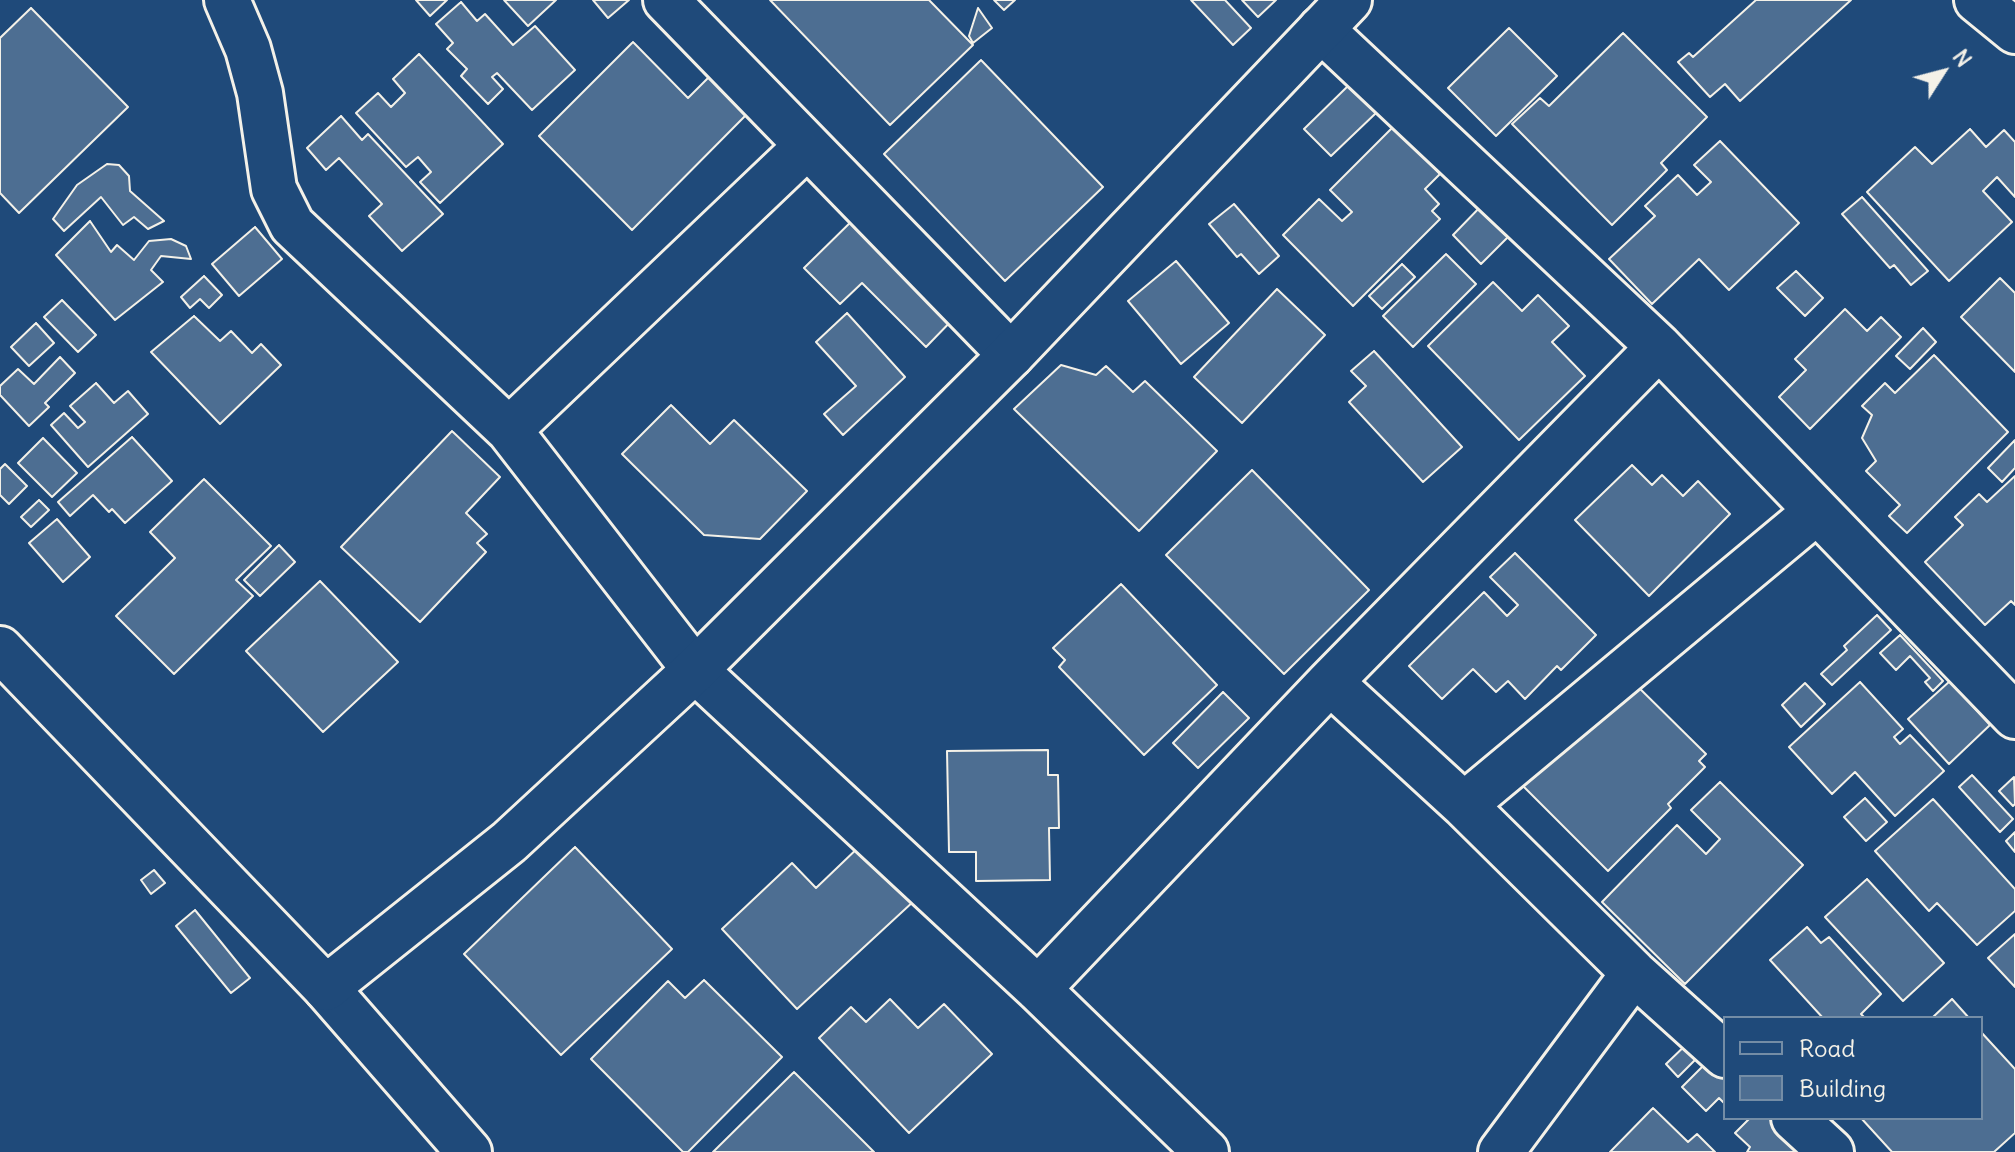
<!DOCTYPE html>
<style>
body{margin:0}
#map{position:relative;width:2015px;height:1152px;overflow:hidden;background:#1f4a7a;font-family:Delius,sans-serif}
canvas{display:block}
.legend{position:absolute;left:1723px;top:1016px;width:260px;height:104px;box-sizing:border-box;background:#1f4a7a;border:2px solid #748da6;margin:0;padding:10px 14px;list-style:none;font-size:24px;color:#f4f1e8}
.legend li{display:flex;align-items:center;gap:16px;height:40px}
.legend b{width:40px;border:2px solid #748da6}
.north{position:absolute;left:1903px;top:32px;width:80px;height:80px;-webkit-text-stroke:6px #1f4a7a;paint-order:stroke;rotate:54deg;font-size:22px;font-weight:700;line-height:32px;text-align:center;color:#f4f1e8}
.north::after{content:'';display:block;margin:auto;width:28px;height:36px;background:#f4f1e8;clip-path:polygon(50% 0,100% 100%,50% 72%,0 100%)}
</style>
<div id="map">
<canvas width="2015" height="1152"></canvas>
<ul class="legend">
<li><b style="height:10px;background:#1f4a7a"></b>Road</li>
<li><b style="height:22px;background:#4d6e92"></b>Building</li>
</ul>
<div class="north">N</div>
</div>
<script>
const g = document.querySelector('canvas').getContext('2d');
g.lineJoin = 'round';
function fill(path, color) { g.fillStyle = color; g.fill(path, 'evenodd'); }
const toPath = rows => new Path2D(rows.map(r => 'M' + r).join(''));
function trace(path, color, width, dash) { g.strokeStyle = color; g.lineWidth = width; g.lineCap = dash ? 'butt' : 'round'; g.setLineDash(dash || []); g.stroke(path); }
const building = toPath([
 [416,0,447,0,430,16,416,0],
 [504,0,556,0,528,26,504,0],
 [593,0,629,0,608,18,593,0],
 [770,0,929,0,973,45,890,125,770,0],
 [994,0,1015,0,1004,10,994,0],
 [1191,0,1225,0,1251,28,1233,45,1191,0],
 [1242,0,1276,0,1258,17,1242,0],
 [1756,0,1851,0,1740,101,1725,84,1710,97,1678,62,1689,53,1693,57,1756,0],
 [461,2,477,21,485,14,513,45,535,26,575,70,532,110,497,73,492,77,503,89,488,104,461,76,467,69,447,49,453,43,436,24,461,2],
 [31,8,128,107,19,213,0,193,0,38,31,8],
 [978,8,992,28,973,43,969,36,978,8],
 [1509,28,1557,76,1496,136,1448,88,1509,28],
 [1623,33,1707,117,1661,163,1667,170,1612,225,1512,124,1540,98,1549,106,1623,33],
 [633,42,688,98,712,74,749,112,632,230,539,136,633,42],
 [419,54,503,144,440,203,420,182,431,172,418,157,406,167,356,113,378,93,391,107,405,93,393,79,419,54],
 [981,60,1103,187,1005,281,884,154,981,60],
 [1349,85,1376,113,1331,156,1304,129,1349,85],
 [341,116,362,140,368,134,443,214,402,251,369,216,382,204,339,158,326,170,307,148,341,116],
 [1394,126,1440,174,1425,189,1439,204,1432,211,1440,219,1353,306,1283,235,1319,199,1342,221,1352,212,1330,190,1394,126],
 [1970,129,1986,147,2004,130,2015,142,2015,197,1997,177,1983,191,2012,222,1949,281,1867,192,1915,147,1932,164,1970,129],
 [1720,141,1799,223,1729,290,1699,259,1652,304,1609,259,1655,216,1645,206,1678,175,1697,195,1711,182,1694,165,1720,141],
 [107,164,119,165,129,176,130,191,164,221,148,229,134,217,123,225,101,197,64,231,53,219,77,185,107,164],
 [1862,197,1928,271,1911,285,1894,265,1890,268,1842,214,1862,197],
 [1484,203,1513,232,1481,264,1453,235,1484,203],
 [1234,204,1279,256,1259,274,1241,254,1237,257,1209,224,1234,204],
 [860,213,959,313,926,347,862,283,840,304,804,268,860,213],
 [90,221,111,252,117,245,134,260,149,241,171,239,186,246,191,259,161,256,151,270,163,282,115,320,56,255,90,221],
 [255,227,282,259,239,296,212,264,255,227],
 [1446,254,1476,284,1413,347,1383,316,1446,254],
 [1176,261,1229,323,1181,364,1128,301,1176,261],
 [1402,264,1415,277,1382,309,1369,296,1402,264],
 [1796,271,1823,298,1805,316,1777,288,1796,271],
 [204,276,222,295,209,308,200,299,190,308,181,297,204,276],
 [2000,278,2015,293,2015,372,1961,317,2000,278],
 [1493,282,1522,311,1538,295,1569,326,1552,342,1585,376,1519,440,1428,346,1493,282],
 [1277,289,1325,335,1242,423,1194,377,1277,289],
 [62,300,96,335,78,352,44,317,62,300],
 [1845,309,1867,331,1881,317,1901,337,1810,429,1779,397,1806,370,1795,359,1845,309],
 [847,313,905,377,843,435,824,414,856,386,816,342,847,313],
 [194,316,220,341,231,331,252,353,261,344,281,365,220,424,151,352,194,316],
 [36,323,54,343,29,366,11,347,36,323],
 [1923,328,1936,342,1910,369,1896,356,1923,328],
 [1374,351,1462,447,1423,482,1349,402,1366,386,1351,371,1374,351],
 [1934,355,2008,432,1907,533,1889,516,1900,505,1866,471,1876,461,1862,438,1872,415,1862,406,1885,383,1895,393,1934,355],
 [60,357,75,373,45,403,49,407,29,426,0,395,0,386,18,369,34,384,60,357],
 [1061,365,1096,375,1106,366,1133,392,1145,381,1217,451,1139,531,1014,409,1061,365],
 [96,383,114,403,128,391,148,414,88,467,51,425,64,413,78,428,85,422,70,406,96,383],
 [671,405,710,444,734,420,807,491,760,539,704,535,622,454,671,405],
 [452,431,500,477,466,513,487,534,477,543,486,552,420,622,341,547,452,431],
 [132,437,172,481,125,523,112,509,109,512,93,495,70,516,58,502,132,437],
 [43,438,77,473,52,497,18,463,43,438],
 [2015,440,2015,468,2002,482,1988,468,2015,440],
 [5,464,27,486,9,504,0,495,0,469,5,464],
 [1632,465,1652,485,1662,475,1683,496,1698,481,1730,514,1649,596,1575,520,1632,465],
 [1252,470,1369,590,1284,674,1166,555,1252,470],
 [2015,476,2015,605,2011,601,1985,625,1925,562,1963,525,1955,517,1979,494,1987,502,2015,476],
 [204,479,271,546,236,580,253,596,174,674,116,616,175,558,150,532,204,479],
 [39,500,49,510,31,527,21,517,39,500],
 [57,519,90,557,63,582,29,543,57,519],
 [279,545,295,562,260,596,244,580,279,545],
 [1515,553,1596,635,1561,670,1557,666,1525,699,1508,681,1496,692,1473,669,1442,699,1409,666,1484,592,1507,616,1518,605,1490,577,1515,553],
 [320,581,398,662,323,732,246,651,320,581],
 [1121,584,1217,685,1144,755,1059,667,1065,660,1053,648,1121,584],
 [1877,615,1891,630,1832,685,1821,674,1847,650,1844,646,1877,615],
 [1900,635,1943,681,1933,691,1925,682,1930,678,1910,656,1896,670,1880,653,1900,635],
 [1624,673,1706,754,1699,761,1705,767,1668,804,1671,808,1608,871,1518,781,1624,673],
 [1950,681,1990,725,1949,764,1908,719,1950,681],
 [1860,682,1903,729,1894,737,1900,744,1910,735,1944,771,1895,816,1855,772,1832,794,1789,747,1860,682],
 [1805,683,1825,704,1801,727,1782,705,1805,683],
 [1223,692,1249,718,1198,768,1173,743,1223,692],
 [1048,750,1048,775,1058,775,1059,828,1049,828,1050,880,976,881,976,852,949,852,947,751,1048,750],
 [1972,775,2013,819,2000,832,1959,787,1972,775],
 [2014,777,2015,804,2013,806,1999,791,2014,777],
 [1720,782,1803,865,1685,984,1602,902,1677,825,1706,854,1720,839,1691,810,1720,782],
 [1865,798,1887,822,1866,841,1844,817,1865,798],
 [1933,799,2015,889,2015,911,1977,945,1937,903,1929,911,1875,851,1933,799],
 [2015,832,2015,852,2006,841,2015,832],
 [863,843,915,900,797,1009,722,929,792,863,816,888,863,843],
 [575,847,672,949,561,1055,464,954,575,847],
 [154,870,165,883,151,894,141,880,154,870],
 [1867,879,1944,963,1903,1001,1825,917,1867,879],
 [195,910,250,978,231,993,176,926,195,910],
 [1807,927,1821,943,1829,937,1881,994,1861,1014,1865,1018,1823,1018,1770,960,1807,927],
 [2015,934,2015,987,1988,958,2015,934],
 [704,980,782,1057,688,1152,683,1152,591,1059,668,981,685,998,704,980],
 [890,999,918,1028,944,1004,992,1054,909,1133,819,1038,851,1007,866,1022,890,999],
 [1952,999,1969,1018,1932,1018,1952,999],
 [1981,1032,2015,1069,2015,1133,1994,1152,1892,1152,1861,1118,1981,1118,1981,1032],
 [1692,1039,1705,1050,1678,1077,1666,1064,1692,1039],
 [1708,1061,1725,1077,1725,1104,1719,1098,1706,1111,1682,1087,1708,1061],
 [794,1072,874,1152,713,1152,794,1072],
 [1653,1108,1688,1142,1697,1134,1715,1152,1610,1152,1653,1108],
 [1750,1118,1775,1118,1810,1152,1747,1152,1750,1147,1735,1133,1750,1118]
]);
fill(building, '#4d6e92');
trace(building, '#f4f1e8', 2);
const minor = toPath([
 [227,0,248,49,260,93,274,189,292,225,509,430,695,670,1038,989,1206,1152],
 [666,0,1011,355],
 [1977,0,2015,31],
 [1321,29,1659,347,2015,716],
 [509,430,807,146],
 [1330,682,1464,805,1634,973,1725,1055],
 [1464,805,1817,511],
 [326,988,469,1152],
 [1038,989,1330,682,1659,347],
 [1794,1118,1831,1152],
 [1501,1152,1634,973]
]);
const tertiary = toPath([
 [0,649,326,988,509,842,695,670,1011,355,1349,0]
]);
trace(minor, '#f4f1e8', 50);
trace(tertiary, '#f4f1e8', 50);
trace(minor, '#1f4a7a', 44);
trace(tertiary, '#1f4a7a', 44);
</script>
